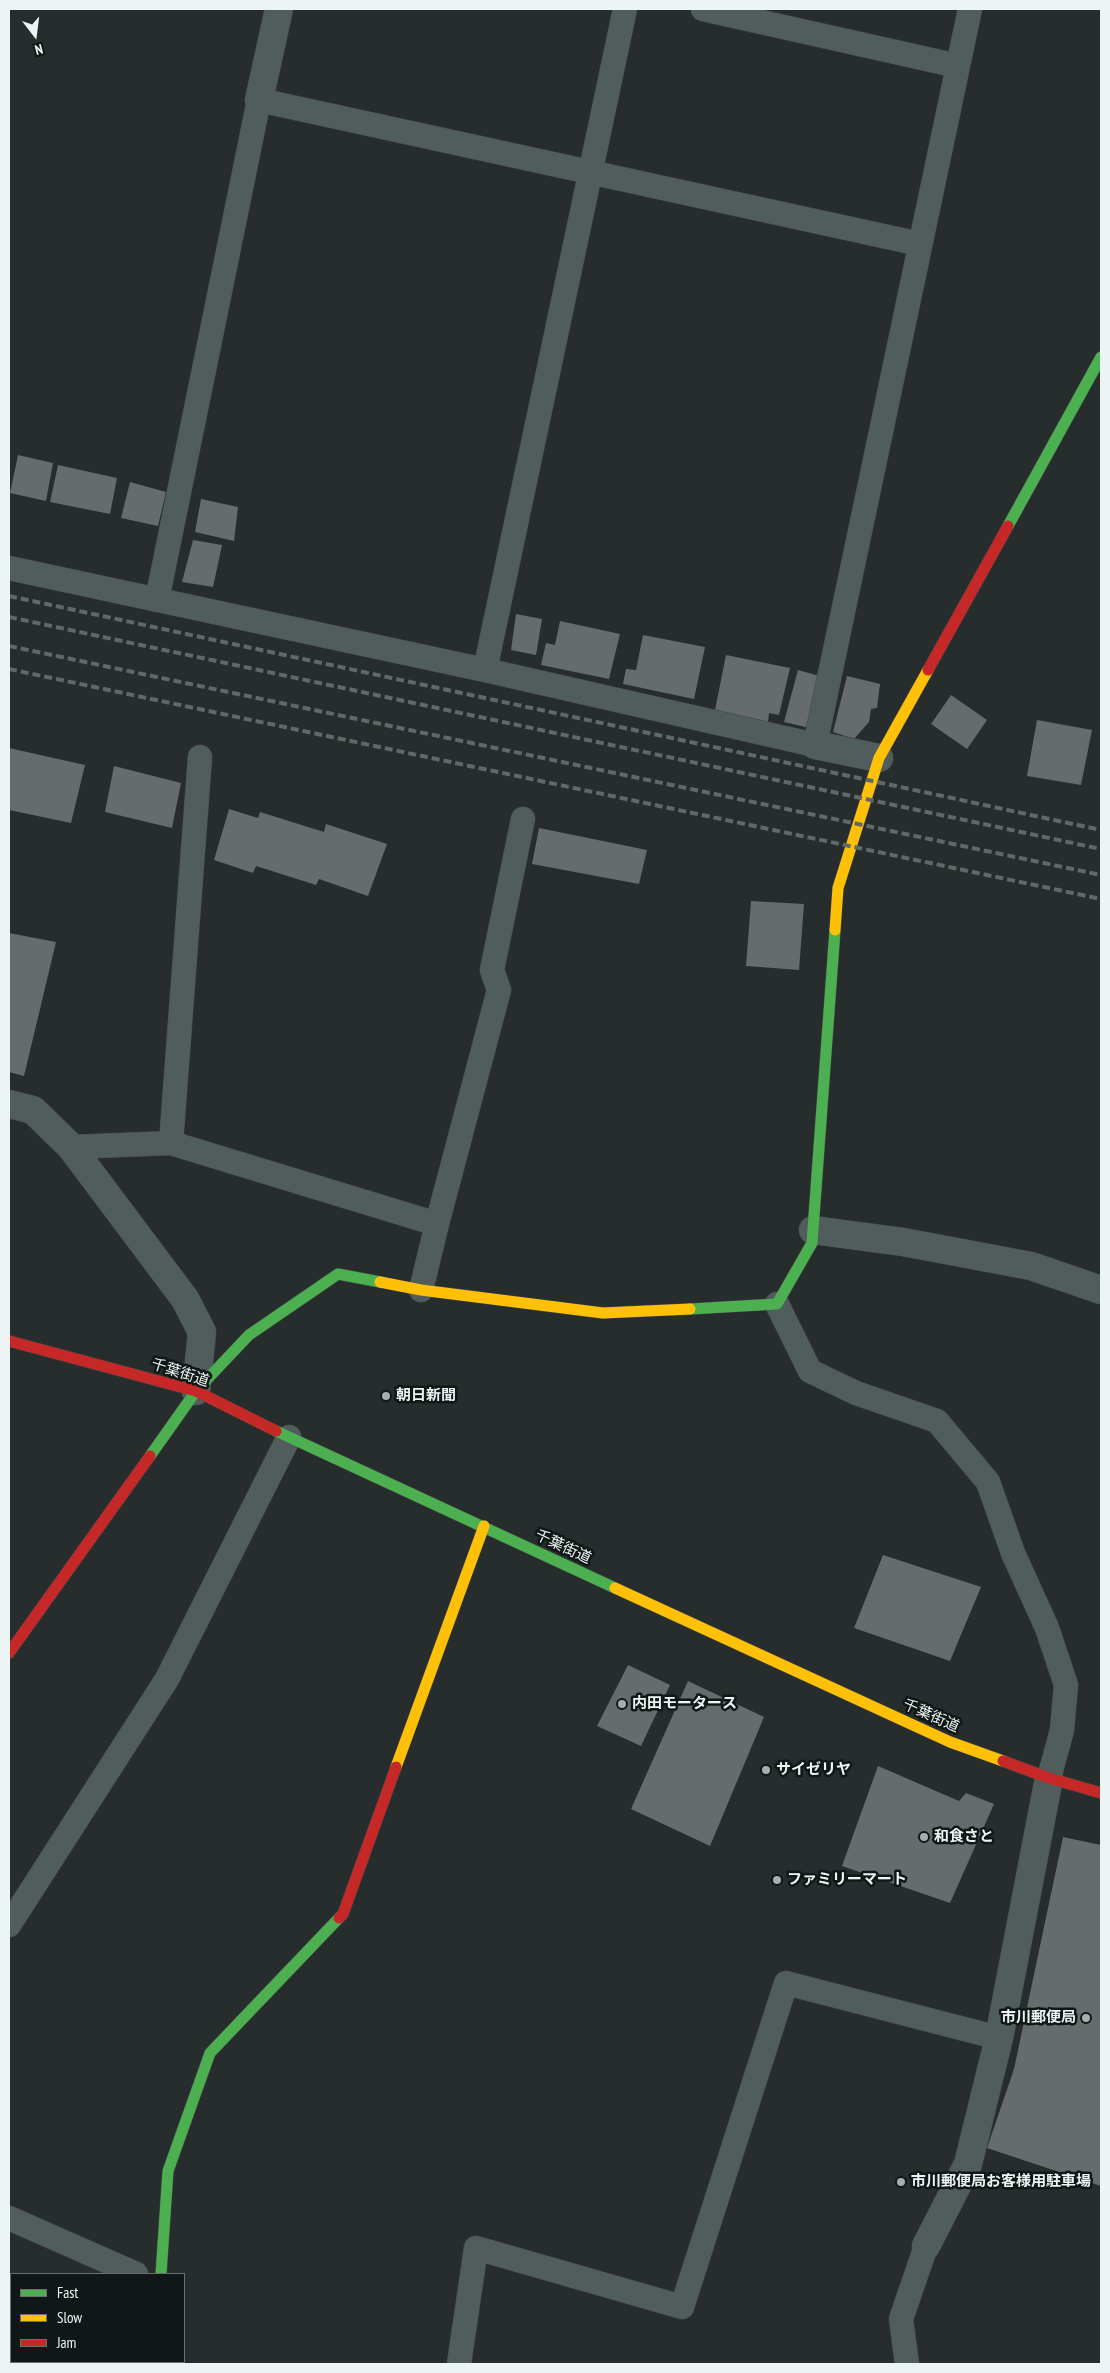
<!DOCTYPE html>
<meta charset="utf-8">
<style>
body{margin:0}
#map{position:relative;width:1110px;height:2373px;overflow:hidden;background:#262d2c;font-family:"PT Sans Narrow",sans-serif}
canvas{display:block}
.frame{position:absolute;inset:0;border:10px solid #edf5f4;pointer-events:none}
.legend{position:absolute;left:10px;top:2273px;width:175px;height:90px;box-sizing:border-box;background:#111716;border:1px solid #69706f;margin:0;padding:6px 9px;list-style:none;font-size:15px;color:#edf5f4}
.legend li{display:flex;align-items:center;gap:10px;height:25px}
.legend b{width:25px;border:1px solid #69706f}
.north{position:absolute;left:10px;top:10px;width:50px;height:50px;-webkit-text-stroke:4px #111716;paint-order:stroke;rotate:165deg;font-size:14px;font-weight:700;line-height:20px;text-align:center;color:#edf5f4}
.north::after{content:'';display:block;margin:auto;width:18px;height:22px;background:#edf5f4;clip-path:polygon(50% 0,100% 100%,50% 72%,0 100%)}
</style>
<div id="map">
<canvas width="1110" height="2373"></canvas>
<div class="frame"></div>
<ul class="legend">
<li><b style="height:6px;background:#4caf50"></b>Fast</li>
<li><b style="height:6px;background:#ffc107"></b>Slow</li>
<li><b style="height:6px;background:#c62828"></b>Jam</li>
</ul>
<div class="north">N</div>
</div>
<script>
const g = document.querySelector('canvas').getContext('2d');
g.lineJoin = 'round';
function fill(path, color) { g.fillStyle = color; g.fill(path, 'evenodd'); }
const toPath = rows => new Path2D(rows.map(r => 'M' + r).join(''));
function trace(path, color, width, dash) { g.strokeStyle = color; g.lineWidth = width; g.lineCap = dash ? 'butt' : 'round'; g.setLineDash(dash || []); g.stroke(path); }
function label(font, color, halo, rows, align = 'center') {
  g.font = font + ' "PT Sans Narrow","Noto Sans JP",sans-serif'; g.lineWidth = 5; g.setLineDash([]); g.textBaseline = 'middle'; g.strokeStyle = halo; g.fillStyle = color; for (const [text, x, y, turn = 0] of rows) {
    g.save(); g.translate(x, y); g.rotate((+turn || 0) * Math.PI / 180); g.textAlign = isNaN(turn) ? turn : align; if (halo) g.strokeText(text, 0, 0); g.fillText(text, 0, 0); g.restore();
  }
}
fill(toPath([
 [18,455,53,463,46,501,10,493],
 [58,465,117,478,110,514,50,502],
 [130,482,166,492,158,526,121,518],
 [201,499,238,507,234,541,195,532],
 [193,540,222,545,213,587,182,582],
 [516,614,542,619,536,655,511,650],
 [560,621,620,634,609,679,541,665,546,643,555,645],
 [643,635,705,647,694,699,623,684,626,669,636,670],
 [726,655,790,668,779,715,769,713,768,722,715,710],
 [798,670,823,677,810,728,784,722],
 [847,676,880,684,877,708,871,709,869,722,854,739,833,732],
 [951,695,987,720,967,749,931,724],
 [1037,720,1092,730,1081,785,1027,776],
 [9,748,85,765,71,823,9,810],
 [114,766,181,783,172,828,105,812],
 [229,809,258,818,260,812,324,832,326,824,387,844,368,896,319,879,316,885,256,866,253,873,214,860],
 [539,828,647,850,639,884,532,864],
 [751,901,804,904,799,970,746,966],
 [9,933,56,942,24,1076,9,1072],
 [883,1555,981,1587,950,1661,854,1628],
 [628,1665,670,1685,641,1746,597,1726],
 [688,1681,764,1717,710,1846,631,1809],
 [878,1766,959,1801,966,1793,994,1804,950,1903,842,1866],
 [1063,1837,1101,1845,1101,2186,987,2148,1014,2069]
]), '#666c6c');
const lane = toPath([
 [703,9,958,66],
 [9,568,485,670,815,745,970,9],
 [157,600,259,100,920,244],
 [485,670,625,9],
 [171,1143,437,1224],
 [71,1147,171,1143,200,757],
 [421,1290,437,1224,499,990,492,970,523,819],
 [777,1304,810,1371,856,1393,937,1421,988,1482,1013,1553,1047,1628,1066,1685,1062,1730,1049,1778],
 [9,1925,167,1679,289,1437],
 [9,2218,136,2274],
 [459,2364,476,2248,682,2307,786,1983,999,2038],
 [907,2364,901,2319,926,2246]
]);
const street = toPath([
 [259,100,279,9],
 [815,745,879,758],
 [9,1104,33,1110,71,1147,185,1299,202,1332,196,1391],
 [813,1230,903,1242,1031,1266,1101,1290],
 [926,2246,968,2164,999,2038,1049,1778],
 [155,2364,156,2362]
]);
const fast = toPath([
 [1008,526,1101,357],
 [690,1309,777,1304,812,1243,835,930],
 [276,1431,615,1588],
 [150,1456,196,1391,249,1335,338,1274,380,1282],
 [161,2274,168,2171,210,2053,339,1918]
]);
const slow = toPath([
 [835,930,838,888,879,758,928,670],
 [380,1282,421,1290,603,1313,690,1309],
 [615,1588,950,1742,1003,1761],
 [396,1767,484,1526]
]);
const jam = toPath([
 [928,670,1008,526],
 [9,1341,196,1391,276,1431],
 [9,1653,150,1456],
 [1003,1761,1049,1778,1101,1793],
 [339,1918,343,1914,396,1767]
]);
trace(lane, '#434847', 25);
trace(street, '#434847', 29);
trace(fast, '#434847', 12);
trace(slow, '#434847', 12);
trace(jam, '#434847', 12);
trace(lane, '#515d5c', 24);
trace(street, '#515d5c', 28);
trace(fast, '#4caf50', 11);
trace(slow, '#ffc107', 11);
trace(jam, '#c62828', 11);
trace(toPath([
 [9,596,1101,830],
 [9,617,1101,849],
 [9,646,1101,875],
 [9,669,1101,899]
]), '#606968', 4, [8, 4]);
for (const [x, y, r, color] of [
 [386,1396,5,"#a7afae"],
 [622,1704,5,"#a7afae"],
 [766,1770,5,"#a7afae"],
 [924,1837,5,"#a7afae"],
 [777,1880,5,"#a7afae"],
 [1086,2018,5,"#a7afae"],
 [901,2182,5,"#a7afae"]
]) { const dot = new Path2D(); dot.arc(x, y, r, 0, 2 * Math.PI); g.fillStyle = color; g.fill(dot); trace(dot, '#111716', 2); }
label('15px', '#edf5f4', '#111716', [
 ["千葉街道",180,1373,18],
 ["千葉街道",563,1547,25],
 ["千葉街道",931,1716,24]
]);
label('bold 15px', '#edf5f4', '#111716', [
 ["朝日新聞",396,1396],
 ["内田モータース",632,1704],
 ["サイゼリヤ",776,1770],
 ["和食さと",934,1837],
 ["ファミリーマート",787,1880],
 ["市川郵便局",1076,2018,"right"],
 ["市川郵便局お客様用駐車場",911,2182]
], 'left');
</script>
